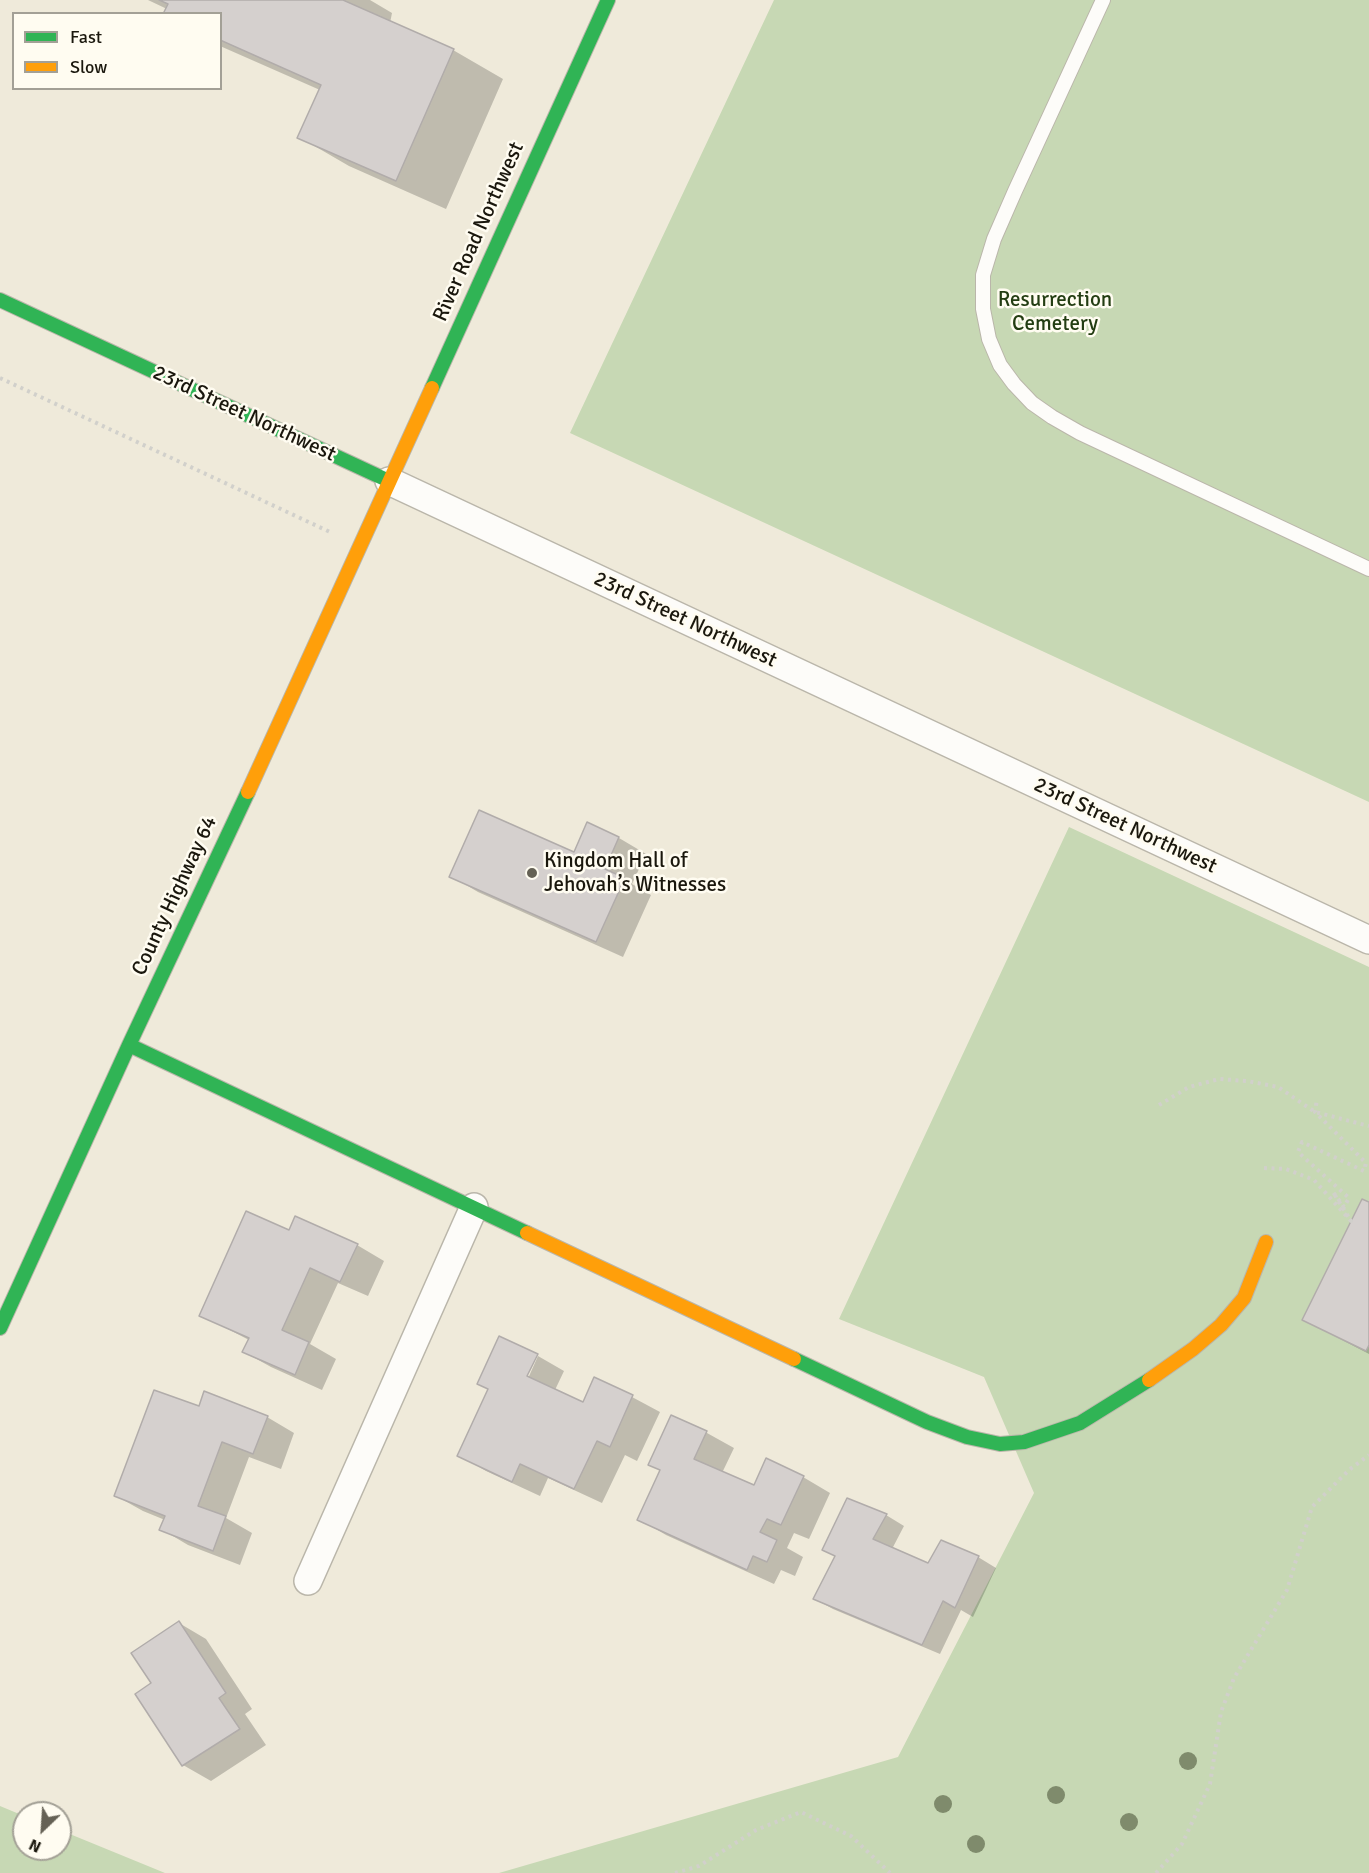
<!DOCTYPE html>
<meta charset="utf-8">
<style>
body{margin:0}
#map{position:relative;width:1369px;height:1873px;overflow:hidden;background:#efeada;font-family:Signika,sans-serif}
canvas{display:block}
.legend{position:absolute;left:12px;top:12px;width:210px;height:78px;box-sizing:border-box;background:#fffcf1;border:2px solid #a3a096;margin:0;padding:8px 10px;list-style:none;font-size:18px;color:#1a170d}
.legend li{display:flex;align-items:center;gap:12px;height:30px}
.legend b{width:30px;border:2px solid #a3a096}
.north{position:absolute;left:12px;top:1801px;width:60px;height:60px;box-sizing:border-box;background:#fffcf1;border:2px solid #a3a096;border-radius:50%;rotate:205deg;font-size:16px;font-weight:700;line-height:24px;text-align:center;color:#1a170d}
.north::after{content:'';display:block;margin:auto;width:21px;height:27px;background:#656155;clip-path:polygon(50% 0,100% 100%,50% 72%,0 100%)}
</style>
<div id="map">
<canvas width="1369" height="1873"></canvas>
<ul class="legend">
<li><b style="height:8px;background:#30b455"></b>Fast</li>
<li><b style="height:8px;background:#ff9f0a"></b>Slow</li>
</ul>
<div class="north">N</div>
</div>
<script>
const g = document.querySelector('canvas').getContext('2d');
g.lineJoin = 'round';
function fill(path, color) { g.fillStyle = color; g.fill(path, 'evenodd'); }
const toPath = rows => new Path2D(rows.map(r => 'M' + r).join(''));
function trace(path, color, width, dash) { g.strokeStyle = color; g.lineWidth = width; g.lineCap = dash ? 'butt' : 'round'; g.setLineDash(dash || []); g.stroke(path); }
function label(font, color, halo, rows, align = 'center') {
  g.font = font + ' Signika,sans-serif'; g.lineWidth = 5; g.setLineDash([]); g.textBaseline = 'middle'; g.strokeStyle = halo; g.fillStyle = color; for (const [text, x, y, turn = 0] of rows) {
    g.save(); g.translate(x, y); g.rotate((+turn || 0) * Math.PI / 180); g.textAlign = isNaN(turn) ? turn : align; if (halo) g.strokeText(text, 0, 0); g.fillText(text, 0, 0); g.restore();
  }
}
fill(toPath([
 [774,0,1369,0,1369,802,570,433],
 [1069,827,1369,967,1369,1873,499,1873,898,1757,1034,1493,984,1377,839,1319],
 [0,1806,24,1816,24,1849,60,1849,60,1830,165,1873,0,1873]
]), '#c7d8b4');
fill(toPath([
 [148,0,370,0,392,13,390,23,453,50,503,79,446,209,349,166,299,137,320,90,220,46,220,14,167,9],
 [588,824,619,838,646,854,632,884,651,895,623,957,478,892,451,876,574,854],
 [1369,1204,1369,1354,1304,1320],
 [289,1232,357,1245,384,1261,368,1296,338,1283,310,1344,336,1359,322,1390,271,1367,244,1352,249,1340,201,1315],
 [538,1356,564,1371,555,1390,584,1404,595,1379,632,1397,660,1412,637,1461,625,1455,602,1503,548,1478,540,1496,486,1471,459,1455,523,1382,526,1383],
 [199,1408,267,1417,294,1433,281,1469,249,1457,226,1518,252,1533,240,1565,188,1545,161,1529,165,1520,143,1511,116,1496],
 [672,1417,707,1433,734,1448,722,1473,754,1487,803,1477,830,1493,809,1539,794,1533,787,1548,803,1557,795,1576,781,1570,774,1584,666,1535,639,1519,661,1471],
 [886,1515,904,1526,892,1549,929,1565,942,1542,978,1557,996,1568,973,1617,961,1610,940,1654,833,1609,815,1599],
 [179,1623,206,1639,252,1709,245,1714,266,1745,211,1781,183,1765,137,1694,153,1684]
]), '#0003');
const building = toPath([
 [159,0,343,0,454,49,396,181,297,138,321,85,220,40,220,14,163,14,168,4,159,0],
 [479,810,574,852,587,822,619,837,605,869,625,878,596,942,449,877,479,810],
 [1362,1199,1369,1202,1369,1345,1366,1351,1302,1320,1362,1199],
 [246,1211,289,1230,295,1216,358,1244,340,1282,310,1268,282,1330,309,1342,295,1375,242,1352,249,1338,199,1316,246,1211],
 [499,1336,538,1354,527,1376,583,1402,594,1377,633,1395,610,1447,597,1441,574,1489,520,1464,512,1482,457,1456,488,1389,477,1384,499,1336],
 [154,1390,199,1406,204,1391,268,1416,253,1454,222,1442,198,1506,226,1516,213,1551,159,1530,165,1516,114,1496,154,1390],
 [671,1415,707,1431,694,1459,754,1485,766,1458,804,1476,781,1525,767,1519,760,1532,777,1540,767,1562,753,1556,747,1570,637,1520,660,1470,648,1465,671,1415],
 [847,1498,887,1514,873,1539,928,1563,941,1540,979,1556,955,1608,943,1601,922,1645,813,1599,835,1556,822,1550,847,1498],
 [179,1621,226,1693,219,1698,240,1729,182,1766,135,1694,151,1683,131,1653,179,1621]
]);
fill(building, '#d5d0ce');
trace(building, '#b1acaa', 1.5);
const lane = toPath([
 [1103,0,1015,191,994,239,983,275,983,309,989,339,1000,365,1014,384,1032,403,1052,417,1080,433,1369,569]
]);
const street = toPath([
 [389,481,1369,940],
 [308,1581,474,1207]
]);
const fast = toPath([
 [0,300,389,481],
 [432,388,608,0],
 [129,1045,527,1233],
 [0,1328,129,1045,248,792],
 [794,1359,927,1422,967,1437,1000,1444,1024,1442,1080,1423,1149,1380]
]);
const slow = toPath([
 [248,792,432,388],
 [527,1233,794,1359],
 [1149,1380,1193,1349,1221,1325,1244,1298,1266,1242]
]);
trace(lane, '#bab6aa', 16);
trace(street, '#bab6aa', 30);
trace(fast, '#bab6aa', 16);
trace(slow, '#bab6aa', 16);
trace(toPath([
 [0,378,330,532],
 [1159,1105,1189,1087,1219,1079,1247,1081,1278,1087,1315,1112,1369,1126],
 [1264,1168,1286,1169,1314,1180,1351,1221,1333,1192,1344,1207,1349,1198,1298,1152,1302,1142,1364,1171,1366,1163,1315,1112,1317,1099],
 [675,1873,699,1866,756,1830,801,1812,851,1836,890,1873],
 [1156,1873,1182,1844,1210,1784,1221,1712,1234,1678,1287,1590,1312,1507,1349,1470,1369,1455]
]), '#d1d0cb', 4, [3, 4.5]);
trace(lane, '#fdfcf9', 14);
trace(street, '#fdfcf9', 27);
trace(fast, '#30b455', 14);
trace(slow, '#ff9f0a', 14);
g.fillStyle = '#7f8b6c';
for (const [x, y] of [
 [1188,1761],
 [1056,1795],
 [943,1804],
 [1129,1822],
 [976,1844]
]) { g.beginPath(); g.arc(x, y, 9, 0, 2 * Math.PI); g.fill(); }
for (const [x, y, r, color] of [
 [532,873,6,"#656155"]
]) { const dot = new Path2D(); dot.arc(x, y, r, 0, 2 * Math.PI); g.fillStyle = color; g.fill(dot); trace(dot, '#fffcf1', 2); }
label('21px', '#1a170d', '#fffcf1', [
 ["River Road Northwest",479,232,-66],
 ["23rd Street Northwest",244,414,25],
 ["23rd Street Northwest",685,620,25],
 ["23rd Street Northwest",1125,826,25],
 ["County Highway 64",175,896,-65]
]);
label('21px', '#233d12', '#fffcf1', [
 ["Resurrection",1055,300],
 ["Cemetery",1055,324]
]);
label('21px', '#1a170d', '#fffcf1', [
 ["Kingdom Hall of",544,861],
 ["Jehovah’s Witnesses",544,885]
], 'left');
</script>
